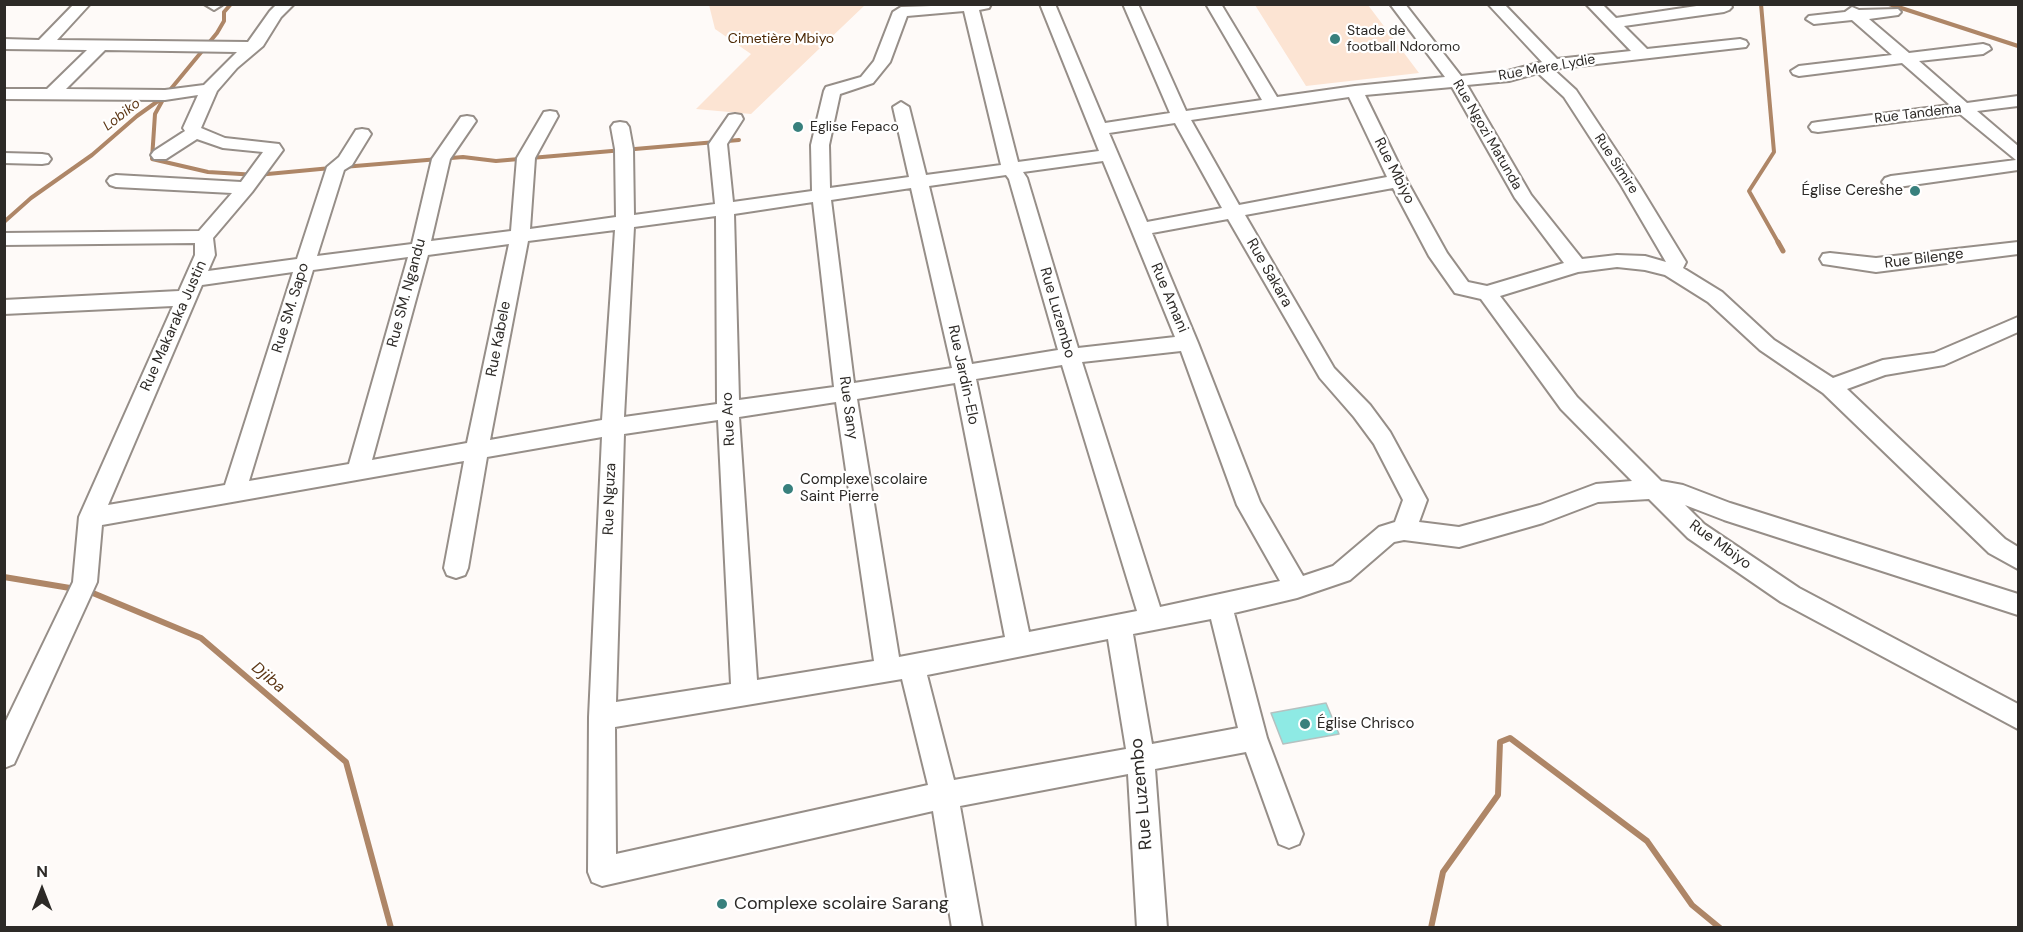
<!DOCTYPE html>
<meta charset="utf-8">
<style>
body{margin:0}
#map{position:relative;width:2023px;height:932px;overflow:hidden;background:#fefaf8;font-family:"DM Sans",sans-serif}
canvas{display:block}
.frame{position:absolute;inset:0;border:6px solid #2d2a27;pointer-events:none}
.north{position:absolute;left:12px;top:860px;width:60px;height:60px;-webkit-text-stroke:4px #fff;paint-order:stroke;rotate:0deg;font-size:16px;font-weight:700;line-height:24px;text-align:center;color:#2d2a27}
.north::after{content:'';display:block;margin:auto;width:21px;height:27px;background:#2d2a27;clip-path:polygon(50% 0,100% 100%,50% 72%,0 100%)}
</style>
<div id="map">
<canvas width="2023" height="932"></canvas>
<div class="frame"></div>
<div class="north">N</div>
</div>
<script>
const g = document.querySelector('canvas').getContext('2d');
g.lineJoin = 'round';
function fill(path, color) { g.fillStyle = color; g.fill(path, 'evenodd'); }
const toPath = rows => new Path2D(rows.map(r => 'M' + r).join(''));
function trace(path, color, width, dash) { g.strokeStyle = color; g.lineWidth = width; g.lineCap = dash ? 'butt' : 'round'; g.setLineDash(dash || []); g.stroke(path); }
function label(font, color, halo, rows, align = 'center') {
  g.font = font + ' "DM Sans",sans-serif'; g.lineWidth = 4.5; g.setLineDash([]); g.textBaseline = 'middle'; g.strokeStyle = halo; g.fillStyle = color; for (const [text, x, y, turn = 0] of rows) {
    g.save(); g.translate(x, y); g.rotate((+turn || 0) * Math.PI / 180); g.textAlign = isNaN(turn) ? turn : align; if (halo) g.strokeText(text, 0, 0); g.fillText(text, 0, 0); g.restore();
  }
}
fill(toPath([
 [709,5,709,4,865,5,751,114,696,109,751,54,715,29],
 [1255,5,1368,5,1419,73,1306,86]
]), '#fce4d3');
trace(toPath([
 [1761,4,1774,152,1749,191,1779,244],
 [1889,4,2018,46],
 [165,96,155,114,152,159,208,172,257,175,331,168],
 [343,167,463,157,496,161,739,140],
 [4,222,31,198,92,155,137,116,165,96,217,33,224,21,224,12,231,4]
]), '#ae8667', 4);
trace(toPath([
 [1778,242,1783,251]
]), '#ae8667', 5);
trace(toPath([
 [4,577,76,589],
 [88,591,201,638,346,762,391,928],
 [1431,928,1443,872,1498,795,1500,742,1510,738,1647,841,1692,905,1720,928]
]), '#ae8667', 6);
const building = toPath([
 [1326,703,1339,734,1283,744,1271,713,1326,703]
]);
fill(building, '#8eeae4');
trace(building, '#b5c1c0', 1.5);
const minor = toPath([
 [74,4,90,4,57,40,248,42,270,11,277,4,294,4,281,17,263,46,237,68,217,91,201,128,225,138,279,144,283,150,252,192,213,238,215,255,208,271,297,259,327,167,339,157,356,130,362,129,368,130,371,134,352,165,344,170,317,256,412,244,432,159,461,117,467,116,473,117,476,121,450,159,431,241,511,231,517,158,544,112,550,111,556,112,558,116,535,158,530,229,616,217,615,149,611,127,614,123,620,122,626,123,629,127,633,149,634,215,715,204,709,144,729,115,735,114,741,115,743,119,727,144,733,202,812,191,811,145,824,91,826,87,861,77,874,61,893,12,901,7,991,4,989,8,979,10,1018,162,1099,151,1040,4,1055,4,1105,123,1170,113,1123,4,1138,4,1186,111,1262,100,1206,4,1221,4,1277,97,1355,86,1445,77,1390,4,1405,4,1461,76,1508,71,1542,62,1488,4,1504,4,1557,59,1631,51,1586,4,1602,4,1616,18,1710,4,1730,4,1732,7,1729,10,1724,12,1624,26,1647,49,1740,39,1746,41,1748,44,1746,47,1553,69,1576,90,1639,185,1686,262,1683,268,1722,292,1774,340,1833,378,1883,360,1934,353,2018,317,2018,332,1944,365,1885,375,1847,389,2005,539,2018,547,2018,569,1989,553,1823,393,1760,350,1708,302,1665,275,1645,270,1617,267,1578,272,1500,296,1577,397,1661,481,1683,485,1730,503,2018,594,2018,615,1724,520,1685,505,1704,524,1799,588,2018,704,2018,729,1781,602,1688,538,1649,499,1598,502,1543,523,1459,547,1404,540,1394,542,1350,580,1297,598,1234,613,1267,738,1303,834,1299,844,1289,848,1279,844,1246,752,1155,769,1167,928,1137,928,1128,774,960,806,982,928,952,928,933,811,602,886,592,882,588,872,589,717,602,437,487,457,468,568,465,575,456,578,447,575,444,568,464,461,102,525,97,582,14,764,4,768,4,725,73,582,79,517,173,306,4,314,4,300,179,291,195,255,195,243,4,245,4,233,199,231,232,193,116,187,110,185,107,181,110,177,116,175,241,182,263,152,223,148,197,139,166,159,154,159,151,155,154,151,185,131,183,128,198,95,165,100,4,99,4,89,47,89,87,50,4,49,4,39,39,40,74,4],
 [964,11,1001,165,926,175,909,107,901,102,893,107,909,177,830,188,829,145,840,94,873,83,890,62,907,16,964,11],
 [105,50,237,52,204,85,165,90,66,89,105,50],
 [1538,73,1564,97,1621,185,1666,262,1645,256,1617,255,1582,259,1531,195,1467,85,1509,81,1538,73],
 [1452,87,1515,198,1564,263,1487,286,1468,282,1447,253,1407,181,1365,95,1452,87],
 [1349,97,1387,177,1239,205,1191,120,1349,97],
 [1175,123,1222,208,1147,222,1109,133,1175,123],
 [1103,161,1131,229,1175,337,1078,348,1027,178,1023,172,1103,161],
 [1006,175,1009,179,1058,350,972,364,929,186,1006,175],
 [911,188,952,368,854,383,831,200,911,188],
 [1393,188,1429,256,1455,293,1481,299,1561,409,1632,481,1596,484,1540,505,1459,527,1419,522,1427,500,1390,432,1370,405,1334,368,1245,215,1393,188],
 [813,202,834,387,739,400,734,214,813,202],
 [716,216,717,404,624,417,634,227,716,216],
 [1228,219,1320,378,1354,417,1374,444,1403,500,1395,522,1379,527,1333,566,1303,576,1260,502,1198,343,1152,233,1228,219],
 [615,230,602,420,490,440,528,241,615,230],
 [509,244,467,443,372,460,428,255,509,244],
 [408,257,349,464,249,481,313,270,408,257],
 [293,272,225,485,108,505,202,285,293,272],
 [1181,351,1237,505,1280,581,1160,607,1082,362,1181,351],
 [1062,365,1137,611,1029,632,976,379,1062,365],
 [955,383,1005,637,899,657,857,399,955,383],
 [836,402,874,661,757,680,739,417,836,402],
 [718,420,731,684,616,702,624,434,718,420],
 [1211,619,1238,728,1152,744,1133,634,1211,619],
 [1108,639,1126,749,954,780,927,675,1108,639],
 [902,679,928,785,616,854,615,727,902,679],
 [204,4,221,4,222,5,214,10,204,4],
 [1852,7,1859,10,1898,9,1901,12,1898,15,1869,19,1909,53,1983,44,1989,46,1991,49,1983,54,1919,61,1967,103,2018,96,2018,106,1977,111,2018,146,2018,170,1891,188,1885,186,1882,182,1885,178,1891,176,2016,160,1960,114,1818,132,1812,131,1809,127,1812,123,1818,122,1950,105,1902,63,1799,76,1793,74,1791,71,1799,66,1892,55,1852,20,1814,24,1806,19,1809,16,1845,12,1852,7],
 [4,153,42,154,48,155,51,159,48,163,42,164,4,163,4,153],
 [2018,242,2018,254,1876,272,1830,265,1823,264,1820,259,1823,254,1830,253,1876,258,2018,242]
]);
trace(minor, '#968e88', 4);
fill(minor, '#fff');
for (const [x, y, r, color] of [
 [1335,39,6,"#38807d"],
 [798,127,6,"#38807d"],
 [1915,191,6,"#38807d"],
 [788,489,6,"#38807d"],
 [1305,724,6,"#38807d"],
 [722,904,6,"#38807d"]
]) { const dot = new Path2D(); dot.arc(x, y, r, 0, 2 * Math.PI); g.fillStyle = color; g.fill(dot); trace(dot, '#fff', 2); }
label('14px', '#2d2a27', '#fff', [
 ["Stade de",1347,31],
 ["football Ndoromo",1347,47],
 ["Eglise Fepaco",810,127]
], 'left');
label('14px', '#4b2703', '#fff', [
 ["Cimetière Mbiyo",781,39]
]);
label('14px', '#2d2a27', '#fff', [
 ["Rue Mere Lydie",1547,68,-10],
 ["Rue Tandema",1918,114,-7],
 ["Rue Ngozi Matunda",1487,135,60],
 ["Rue Simire",1616,164,57]
]);
label('italic 14px', '#5d3716', '#fff', [
 ["Lobiko",122,115,-38]
]);
label('15px', '#2d2a27', '#fff', [
 ["Rue Mbiyo",1394,171,63],
 ["Rue Bilenge",1924,259,-7],
 ["Rue Sakara",1269,273,60],
 ["Rue SM. Ngandu",407,293,-75],
 ["Rue Amani",1169,298,67],
 ["Rue SM. Sapo",291,308,-73],
 ["Rue Luzembo",1057,313,74],
 ["Rue Makaraka Justin",174,326,-66],
 ["Rue Kabele",499,339,-79],
 ["Rue Jardin-Elo",963,375,78],
 ["Rue Sany",848,408,82],
 ["Rue Aro",729,419,-93],
 ["Rue Nguza",610,499,-88],
 ["Rue Mbiyo",1720,545,36]
]);
label('15px', '#2d2a27', '#fff', [
 ["Église Cereshe",1903,191,"right"],
 ["Complexe scolaire",800,480],
 ["Saint Pierre",800,497],
 ["Église Chrisco",1317,724]
], 'left');
label('italic 16px', '#5d3716', '#fff', [
 ["Djiba",268,678,40]
]);
label('18px', '#2d2a27', '#fff', [
 ["Rue Luzembo",1142,794,-95]
]);
label('18px', '#2d2a27', '#fff', [
 ["Complexe scolaire Sarang",734,904]
], 'left');
</script>
